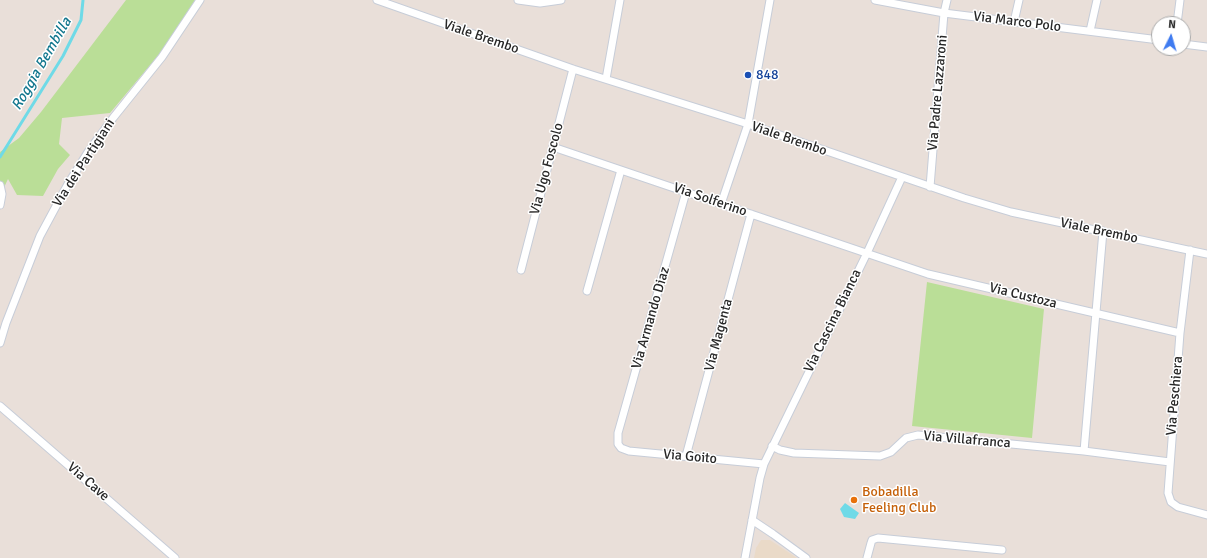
<!DOCTYPE html>
<style>
body{margin:0}
#map{position:relative;width:1207px;height:558px;overflow:hidden;background:#e9dfd9;font-family:Signika,sans-serif}
canvas{display:block}
.north{position:absolute;left:1151px;top:16px;width:40px;height:40px;box-sizing:border-box;background:#fff;border:1px solid #a9a9a9;border-radius:50%;rotate:5deg;font-size:11px;font-weight:700;line-height:16px;text-align:center;color:#272727}
.north::after{content:'';display:block;margin:auto;width:14px;height:18px;background:#3f7bf0;clip-path:polygon(50% 0,100% 100%,50% 72%,0 100%)}
</style>
<div id="map">
<canvas width="1207" height="558"></canvas>
<div class="north">N</div>
</div>
<script>
const g = document.querySelector('canvas').getContext('2d');
g.lineJoin = 'round';
function fill(path, color) { g.fillStyle = color; g.fill(path, 'evenodd'); }
const toPath = rows => new Path2D(rows.map(r => 'M' + r).join(''));
function trace(path, color, width, dash) { g.strokeStyle = color; g.lineWidth = width; g.lineCap = dash ? 'butt' : 'round'; g.setLineDash(dash || []); g.stroke(path); }
function label(font, color, halo, rows, align = 'center') {
  g.font = font + ' Signika,sans-serif'; g.lineWidth = 3; g.setLineDash([]); g.textBaseline = 'middle'; g.strokeStyle = halo; g.fillStyle = color; for (const [text, x, y, turn = 0] of rows) {
    g.save(); g.translate(x, y); g.rotate((+turn || 0) * Math.PI / 180); g.textAlign = isNaN(turn) ? turn : align; if (halo) g.strokeText(text, 0, 0); g.fillText(text, 0, 0); g.restore();
  }
}
fill(toPath([
 [761,540,770,540,797,558,754,558,756,548]
]), '#eadac8');
fill(toPath([
 [126,0,195,0,166,46,110,113,62,118,59,144,70,155,58,169,43,196,17,195,8,179,0,196,0,152,19,138,41,112],
 [927,282,1044,309,1032,438,912,426]
]), '#bade97');
fill(toPath([
 [845,503,859,513,855,519,844,517,840,509]
]), '#6fdae7');
trace(toPath([
 [0,157,63,56,81,20,83,0]
]), '#6fdae7', 3);
const street = toPath([
 [377,0,573,69,748,124,964,198,1011,212,1207,254],
 [518,0,540,3,561,0],
 [875,0,944,13,1159,40],
 [1014,22,1019,0],
 [1177,24,1180,0],
 [1090,31,1097,0],
 [1183,44,1207,47],
 [606,79,620,0],
 [553,147,928,274,1180,333],
 [0,185,2,194,0,205],
 [930,187,944,13,947,0],
 [686,192,618,433,618,444,621,448,629,451,764,464],
 [721,204,748,124,770,0],
 [1190,250,1180,333,1168,493,1171,502,1178,507,1207,515],
 [521,270,573,69],
 [587,291,621,170],
 [0,343,6,323,40,236,68,184,88,152,113,118,162,57,200,0],
 [0,406,175,558],
 [772,446,780,450,794,453,880,456,891,452,906,438,918,435,1084,451,1170,462],
 [1084,451,1103,231],
 [686,456,751,214],
 [752,520,773,534,806,558],
 [745,558,760,478,764,464,867,253,902,177],
 [867,558,871,543,872,540,878,538,1002,550]
]);
trace(street, '#c7cdd8', 9);
trace(street, '#fff', 7);
for (const [x, y, r, color] of [
 [748,75,4,"#1a4fb4"],
 [854,500,4,"#e8710a"]
]) { const dot = new Path2D(); dot.arc(x, y, r, 0, 2 * Math.PI); g.fillStyle = color; g.fill(dot); trace(dot, '#fff', 1.5); }
label('14px', '#272727', '#fff', [
 ["Via Marco Polo",1017,22,7],
 ["Viale Brembo",481,37,19],
 ["Via Padre Lazzaroni",938,93,-85],
 ["Viale Brembo",789,139,19],
 ["Via dei Partigiani",84,163,-57],
 ["Via Ugo Foscolo",547,169,-75],
 ["Via Solferino",710,200,19],
 ["Viale Brembo",1099,231,12],
 ["Via Custoza",1023,296,14],
 ["Via Armando Diaz",651,318,-74],
 ["Via Cascina Bianca",833,321,-64],
 ["Via Magenta",719,335,-75],
 ["Via Peschiera",1175,396,-85],
 ["Via Villafranca",967,440,5],
 ["Via Goito",690,457,5],
 ["Via Cave",88,482,41]
]);
label('14px', '#164399', '#fff', [
 ["848",756,75]
], 'left');
label('14px', '#c56008', '#fff', [
 ["Bobadilla",862,492],
 ["Feeling Club",862,508]
], 'left');
label('italic 15px', '#13778e', '#fff', [
 ["Roggia Bembilla",42,64,-60]
]);
</script>
